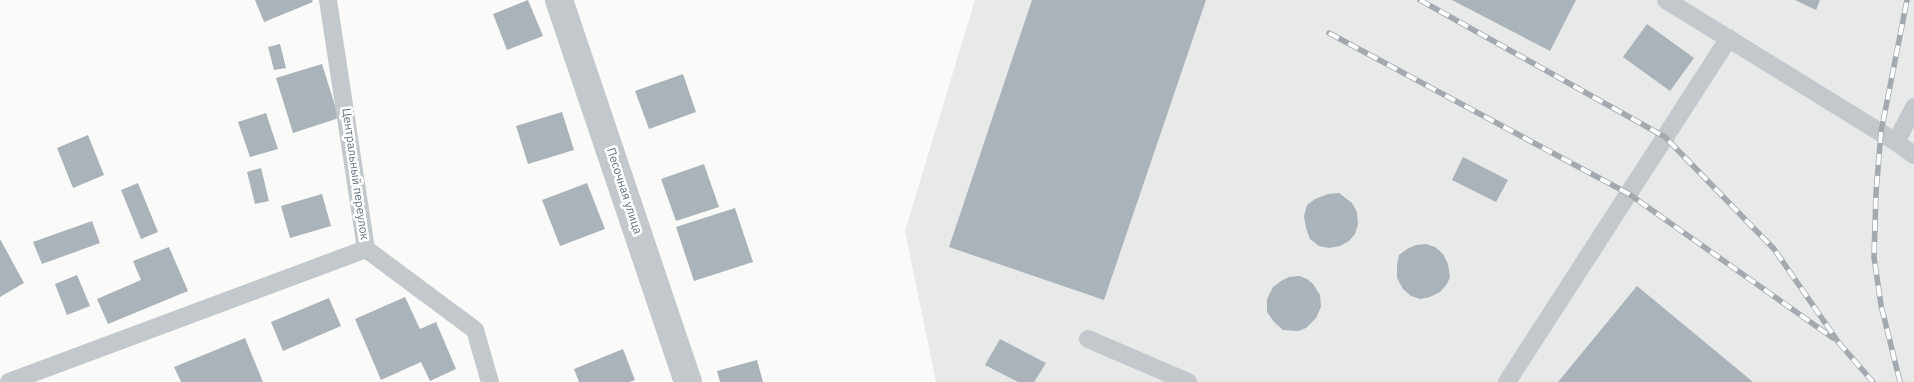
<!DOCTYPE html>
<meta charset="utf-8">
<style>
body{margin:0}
canvas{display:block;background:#fafaf8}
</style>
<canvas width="1914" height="382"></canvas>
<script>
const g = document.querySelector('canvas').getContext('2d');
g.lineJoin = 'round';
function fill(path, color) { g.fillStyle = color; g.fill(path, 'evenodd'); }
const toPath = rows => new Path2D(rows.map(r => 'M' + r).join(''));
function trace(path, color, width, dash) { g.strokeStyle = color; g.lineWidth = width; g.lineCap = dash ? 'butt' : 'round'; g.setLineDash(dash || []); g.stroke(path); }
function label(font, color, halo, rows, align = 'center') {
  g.font = font + ' "IBM Plex Sans",sans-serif'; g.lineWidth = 5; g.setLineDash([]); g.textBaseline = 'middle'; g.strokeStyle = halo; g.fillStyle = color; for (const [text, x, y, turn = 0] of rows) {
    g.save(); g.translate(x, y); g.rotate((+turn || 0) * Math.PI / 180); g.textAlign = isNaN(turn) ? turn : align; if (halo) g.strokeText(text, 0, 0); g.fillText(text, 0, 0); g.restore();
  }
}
fill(toPath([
 [975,0,1914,0,1914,382,936,382,905,231]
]), '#e8e9e9');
fill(toPath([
 [255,0,312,0,313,2,264,22],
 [528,0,543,36,507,50,493,14],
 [1032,0,1206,0,1104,300,949,247],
 [1452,0,1576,0,1550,51],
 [1795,0,1820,0,1816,10],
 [1647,24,1694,58,1670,91,1623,57],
 [280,44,286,68,274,70,268,47],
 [322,64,339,118,293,133,276,78],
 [683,74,696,112,649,129,635,91],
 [562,112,574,150,528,164,516,126],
 [266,113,278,149,250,157,238,122],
 [88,135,104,175,73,188,57,148],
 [1463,157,1508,180,1496,202,1452,180],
 [704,164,719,207,676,221,661,179],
 [261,168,269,201,255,204,247,172],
 [138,183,158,232,141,239,121,190],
 [587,183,605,229,560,246,542,200],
 [1339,193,1352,203,1357,212,1358,224,1355,234,1349,241,1340,246,1329,248,1319,246,1310,239,1306,228,1304,216,1307,205,1315,199,1328,194],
 [322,194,331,226,290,238,281,206],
 [735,208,753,262,694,281,676,227],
 [92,221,100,243,42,264,33,242],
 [0,239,24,283,0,297],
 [1426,244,1435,247,1443,254,1448,264,1450,277,1447,284,1440,292,1430,297,1420,299,1411,296,1403,289,1397,278,1397,265,1399,255,1407,249,1416,245],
 [169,247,188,291,108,324,97,299,141,280,133,261],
 [77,275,90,306,67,315,55,284],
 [1299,276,1307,279,1313,284,1320,295,1321,307,1316,318,1306,328,1298,331,1283,330,1274,322,1267,312,1267,299,1273,287,1281,281,1289,277],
 [1637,286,1753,382,1558,382],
 [405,297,420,329,436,322,456,369,430,381,421,362,381,380,355,319],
 [329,298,341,326,283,351,271,322],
 [245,338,263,382,181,382,174,367],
 [1000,339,1046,363,1034,382,1018,382,985,365],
 [623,349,635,380,629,382,579,382,574,369],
 [757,360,763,382,720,382,717,371]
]), '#aab3b9');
trace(toPath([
 [328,0,366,249,475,330,490,382],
 [1666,0,1896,142,1914,155],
 [1896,142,1914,107],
 [1088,339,1188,382],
 [9,382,366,249],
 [1507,382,1729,38]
]), '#c3c8cc', 18);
trace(toPath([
 [559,0,688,382]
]), '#c3c8cc', 28);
const rail = toPath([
 [1420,0,1665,137,1774,249,1839,343,1873,382],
 [1329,33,1629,194,1833,338],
 [1900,382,1881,305,1874,257,1876,193,1881,132,1907,0]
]);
trace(rail, '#a2aab0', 5.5);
trace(rail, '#fff', 4, [11]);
label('12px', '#657683', '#fff', [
 ["Центральный переулок",355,174,82],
 ["Песочная улица",624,191,72]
]);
</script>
